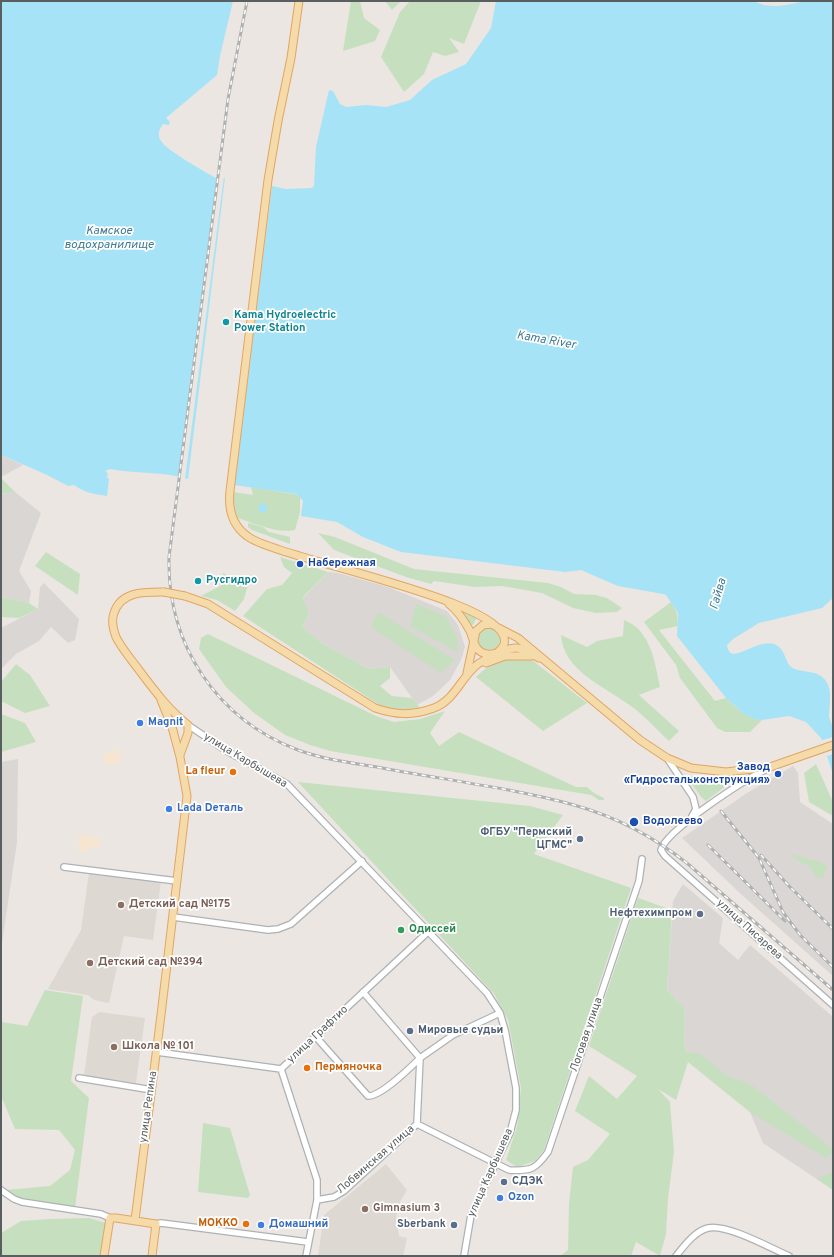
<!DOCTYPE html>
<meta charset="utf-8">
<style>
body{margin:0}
#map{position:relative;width:834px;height:1257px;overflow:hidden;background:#ebe6e1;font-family:Overpass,sans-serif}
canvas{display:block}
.frame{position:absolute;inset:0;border:2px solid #595e60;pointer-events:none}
</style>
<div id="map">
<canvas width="834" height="1257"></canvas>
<div class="frame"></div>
</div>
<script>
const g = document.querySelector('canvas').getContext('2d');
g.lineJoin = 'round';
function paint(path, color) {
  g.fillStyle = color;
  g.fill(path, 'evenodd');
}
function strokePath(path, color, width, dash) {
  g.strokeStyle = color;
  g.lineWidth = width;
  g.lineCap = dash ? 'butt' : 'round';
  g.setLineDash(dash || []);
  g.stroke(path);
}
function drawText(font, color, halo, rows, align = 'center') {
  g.font = font + ' Overpass,sans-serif';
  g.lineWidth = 3.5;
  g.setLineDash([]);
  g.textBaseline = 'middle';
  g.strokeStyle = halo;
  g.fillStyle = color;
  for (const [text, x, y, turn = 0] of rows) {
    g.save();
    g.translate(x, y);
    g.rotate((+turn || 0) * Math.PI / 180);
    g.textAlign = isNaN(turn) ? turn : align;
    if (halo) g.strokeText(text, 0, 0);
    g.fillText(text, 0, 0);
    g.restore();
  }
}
const industrial = new Path2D(`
 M1 455 9 459 23 465 1 477Z
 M15 492 41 513 19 571 31 591 29 603 1 597V494Z
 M328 572 338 573 388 587 447 611 458 625 465 647 461 660 450 680 433 696 417 705 390 667 369 669 323 644 302 627 309 614 303 598Z
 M44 583 79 619 75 640 68 643 51 627 39 641 16 654 1 669V628L38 609 40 587Z
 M18 759 17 842 1 950V762Z
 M793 766 798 773 800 802 833 824V976L742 895 682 838 747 793Z
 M683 884 723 918 719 943 738 960 750 945 833 1017V1190L763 1143 750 1112 688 1062 684 1036 685 1009 667 990 673 901Z`);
const education = new Path2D(`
 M89 873 161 881 153 940 124 936 109 1003 94 1000 88 995 48 989 81 930Z
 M99 1012 145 1018 136 1083 84 1076 92 1017Z
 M386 1164 407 1190 400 1202 396 1217 399 1236 407 1238 403 1256H318L324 1215Z`);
const green = new Path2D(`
 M351 1H360L364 18 380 30 375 41 343 51Z
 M385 1H401L392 10Z
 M410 1H481L464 44 449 38 459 52 445 56 433 52 424 74 404 92 381 57 400 12Z
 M1 478 15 492 1 494Z
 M251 487 300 495V512L295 530C277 534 253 523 235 517L232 507 233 492 253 495Z
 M248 523 263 527 269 532 290 537V544L252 530 248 527Z
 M318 533 335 537 414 569 548 583 561 587 574 594 596 595 607 598 622 608 617 612 596 613 573 608 542 593 502 586 475 587 434 581 431 584 406 577 334 550Z
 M46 552 80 574 78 595 35 566Z
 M280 557 328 572 303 597 309 614 302 627 323 644 369 669 390 667V678L380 686 392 696 412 698 420 708 399 710 381 706 243 616 267 589 282 585 292 573 284 567Z
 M223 573 248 585 244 599 235 611 217 600 201 596 222 585Z
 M1 597 29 603 38 609 19 618 1 617Z
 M671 602 677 613 678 626 659 630 715 701 726 698C737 708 746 718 762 720L750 732H725L717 728 680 678 676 665 644 622Z
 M416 604 446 616 457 638 458 652 410 626Z
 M460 611 477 617 473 625 468 624Z
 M378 612 455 660 441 673 371 627Z
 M624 620C651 630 655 663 660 687L639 695 679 731 669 741C656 729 643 714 628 704 603 686 563 670 561 635L587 647 597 641 623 636Z
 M478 639a11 11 0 1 1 22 0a11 11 0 1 1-22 0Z
 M208 634 376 716 394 722 420 719 445 711 430 733 439 746 459 732 576 787H587L594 793 604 798V800H599L591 795 330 751 310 745 285 735 254 713 226 687 199 649 201 638Z
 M516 657 532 660 587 703 543 731 476 677C490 664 497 660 516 657Z
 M16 664 30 675 50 706 25 713 1 701V682Z
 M1 714 25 723 36 742 1 752Z
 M816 764 833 802V816L809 802 804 773Z
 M692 776 735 779 706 801 701 797 689 780V778Z
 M298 782 530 806 563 815 534 854 631 888 544 1150 535 1161 517 1167 506 1160 517 1127 521 1088 508 1020 494 994Z
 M792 854 825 864 827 869 824 871 823 878C814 879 813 871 810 866L803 864 791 855Z
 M638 898 672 910 667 990 685 1009 684 1036 686 1052 700 1054 727 1076 750 1084 833 1149V1152L826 1158 750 1112 688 1062 676 1100 658 1089 670 1102 674 1152 668 1198 666 1234 660 1256 636 1242 631 1256H560L568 1250 569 1204 573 1167 588 1160 610 1134 575 1111 589 1076 617 1099 637 1076 589 1046Z
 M45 990 83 996 71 1081 89 1098 75 1208 23 1200 6 1190 50 1186 70 1170 75 1150 59 1130 15 1129 1 1096V1022L27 1026Z
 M203 1123 230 1128 250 1195 248 1198 198 1192Z
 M833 1172V1190L817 1179Z
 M89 1218 106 1223 101 1256H1V1233L21 1221 50 1219Z`);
const sand = new Path2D(`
 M120 750 121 763 108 765 104 760 105 752Z
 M80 835 100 838 99 847 88 848 85 853 78 851Z`);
const water = new Path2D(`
 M1 1H233L220 56 217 75 166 118 170 122 169 125 163 124C159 129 157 135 161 141 166 150 205 172 216 178H225L188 479C163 471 135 474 110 469L105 471 107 472 108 476 106 477 109 479 107 496C94 494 85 493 74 485L68 486C47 474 24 465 1 455Z
 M496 1H753C772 10 786 5 805 1 814 0 824 1 833 1V598L822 608 759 623 733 639 727 645C730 670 761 632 779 647 785 652 785 660 790 666 798 674 817 668 826 681 833 691 829 705 829 717 830 721 832 724 833 728 834 743 833 760 833 774L821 738 806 722 789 716 762 720 754 719 744 714 726 698 677 636 678 613 666 595 663 594 618 586 581 570 565 572 401 552 363 537 337 522 301 516 303 501 297 494 234 485 272 186 286 189 312 188 314 186 316 147 329 90 333 91 340 104 346 107 366 105 386 107 410 100 432 80 466 64 491 28Z
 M258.5 508a4.5 4.5 0 1 1 9 0a4.5 4.5 0 1 1-9 0Z`);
const pier = new Path2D(`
 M217 176H224L185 479 178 478Z
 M833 737V754L824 757 819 741Z`);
const minor = new Path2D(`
 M188 725 225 750 287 784 487 993 500 1013 505 1030 516 1088V1110L510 1133 471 1215 464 1256
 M667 758 693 797 696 809 691 818
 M767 769C746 779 666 830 661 850L665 856 833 1005
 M64 867 177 881
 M173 917 268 930 278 929 291 924 362 861
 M316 1037 368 1096C380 1097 411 1067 420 1058L363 992
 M157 1052 281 1069 429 931
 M281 1069 317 1180V1200L306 1256
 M79 1078 152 1090
 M417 1124 509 1170C531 1171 535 1170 548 1152L639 881 642 859
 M1 1190 14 1199 22 1202 101 1214 110 1218
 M317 1200 334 1197 344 1191 417 1124 420 1058 453 1035 500 1013
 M156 1224 161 1223 308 1242
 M676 1256C684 1246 695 1231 708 1228 728 1224 770 1248 789 1256`);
const major = new Path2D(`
 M164 592C144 592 121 591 114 613 111 621 113 629 116 637 122 649 131 659 139 670 154 690 168 709 188 725V733L180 755
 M185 596 208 604 375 708C396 715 412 716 434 708 455 700 461 677 478 664 486 658 501 654 504 644 517 601 276 559 247 536 232 525 228 509 230 491L268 180 278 121 291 58 299 1
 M449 604C458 611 464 620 470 631 473 638 474 648 481 652 493 659 505 647 517 648 525 649 532 654 539 658
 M486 663 505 656H532
 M467 673 476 631 483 625 491 624 518 638 640 740 667 758 691 768 726 772 770 767 833 745
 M135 1220 161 1015 187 796 180 757 172 727 161 700
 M104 1256 110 1218H116L156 1224 152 1256`);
const rail = new Path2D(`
 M247 1 228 99 169 557C167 644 216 719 298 750 325 760 354 763 382 768 446 780 512 788 574 805 617 817 654 837 688 864L833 990
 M721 811 759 858 783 912 791 923 801 936 833 967
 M708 845 785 921
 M761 855 789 886 833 929`);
const majorBridge = new Path2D(`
 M164 592 185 596`);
const markers = [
 [226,322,4,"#0f9aa8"],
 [300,564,4,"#1a4fb4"],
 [198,581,4,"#0f9aa8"],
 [140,723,4,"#3f7fe0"],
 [233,772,4,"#e8710a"],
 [778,774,4,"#1a4fb4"],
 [169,809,4,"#3f7fe0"],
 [634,822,5,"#1a4fb4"],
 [580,839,4,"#5c6f8a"],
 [121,905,4,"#8d6e63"],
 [700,914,4,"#5c6f8a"],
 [401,930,4,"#2e9e5b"],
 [90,963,4,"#8d6e63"],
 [410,1031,4,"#5c6f8a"],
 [114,1047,4,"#8d6e63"],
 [307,1068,4,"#e8710a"],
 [504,1182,4,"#5c6f8a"],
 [500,1198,4,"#3f7fe0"],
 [365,1209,4,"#8d6e63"],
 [246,1224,4,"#e8710a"],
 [261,1225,4,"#3f7fe0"],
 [454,1225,4,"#5c6f8a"]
];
const cultureNames = [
 ["Kama Hydroelectric",234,316],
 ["Power Station",234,329],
 ["Русгидро",206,581]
];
const transitNames = [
 ["Набережная",308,564],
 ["Завод",770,768,"right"],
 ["«Гидростальконструкция»",770,781,"right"],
 ["Водолеево",643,822]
];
const shopNames = [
 ["Magnit",148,723],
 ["Lada Dеталь",177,809],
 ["Ozon",508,1198],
 ["Домашний",269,1225]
];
const streetNames = [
 ["улица Карбышева",245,761,31],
 ["улица Писарева",749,930,42],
 ["улица Графтио",318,1035,-43],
 ["Логовая улица",587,1035,-71],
 ["улица Репина",149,1107,-82],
 ["Лобвинская улица",376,1160,-41],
 ["улица Карбышева",491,1173,-66]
];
const foodNames = [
 ["La fleur",225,772],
 ["Пермяночка",315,1068,"left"],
 ["MOKKO",238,1224]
];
const serviceNames = [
 ["ФГБУ \"Пермский",572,833],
 ["ЦГМС\"",572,846],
 ["Нефтехимпром",692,914],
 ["Мировые судьи",418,1031,"left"],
 ["СДЭК",512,1182,"left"],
 ["Sberbank",446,1225]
];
const educationNames = [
 ["Детский сад №175",129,905],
 ["Детский сад №394",98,963],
 ["Школа № 101",122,1047],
 ["Gimnasium 3",373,1209]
];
const leisureNames = [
 ["Одиссей",409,930]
];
const waterNames = [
 ["Камское",109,232],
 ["водохранилище",109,246],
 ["Kama River",546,341,10],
 ["Гайва",719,594,-74]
];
paint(industrial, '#d9d6d3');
paint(education, '#ddd8d2');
paint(green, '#c6e0bf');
paint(sand, '#f5e5d1');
paint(water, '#a6e3f6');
paint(pier, '#ebe6e1');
strokePath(minor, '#aeb2b5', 8);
strokePath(major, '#e2a562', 9);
strokePath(minor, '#fff', 5.5);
strokePath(major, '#f6dbaa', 7);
strokePath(rail, '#afb0b0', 3);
strokePath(rail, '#fff', 1.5, [4.5]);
strokePath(majorBridge, '#e2a562', 9, []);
strokePath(majorBridge, '#f6dbaa', 7);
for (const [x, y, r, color] of markers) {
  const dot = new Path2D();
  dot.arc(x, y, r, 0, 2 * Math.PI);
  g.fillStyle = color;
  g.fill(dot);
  strokePath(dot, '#fff', 1.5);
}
drawText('bold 11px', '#0d838f', '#fff', cultureNames, 'left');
drawText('bold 11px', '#164399', '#fff', transitNames, 'left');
drawText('bold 11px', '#366cbe', '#fff', shopNames, 'left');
drawText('11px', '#595e60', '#fff', streetNames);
drawText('bold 11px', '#c56008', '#fff', foodNames, 'right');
drawText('bold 11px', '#4e5e75', '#fff', serviceNames, 'right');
drawText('bold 11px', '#785e54', '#fff', educationNames, 'left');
drawText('bold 11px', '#27864d', '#fff', leisureNames, 'left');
drawText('italic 12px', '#407a94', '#fff', waterNames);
</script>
